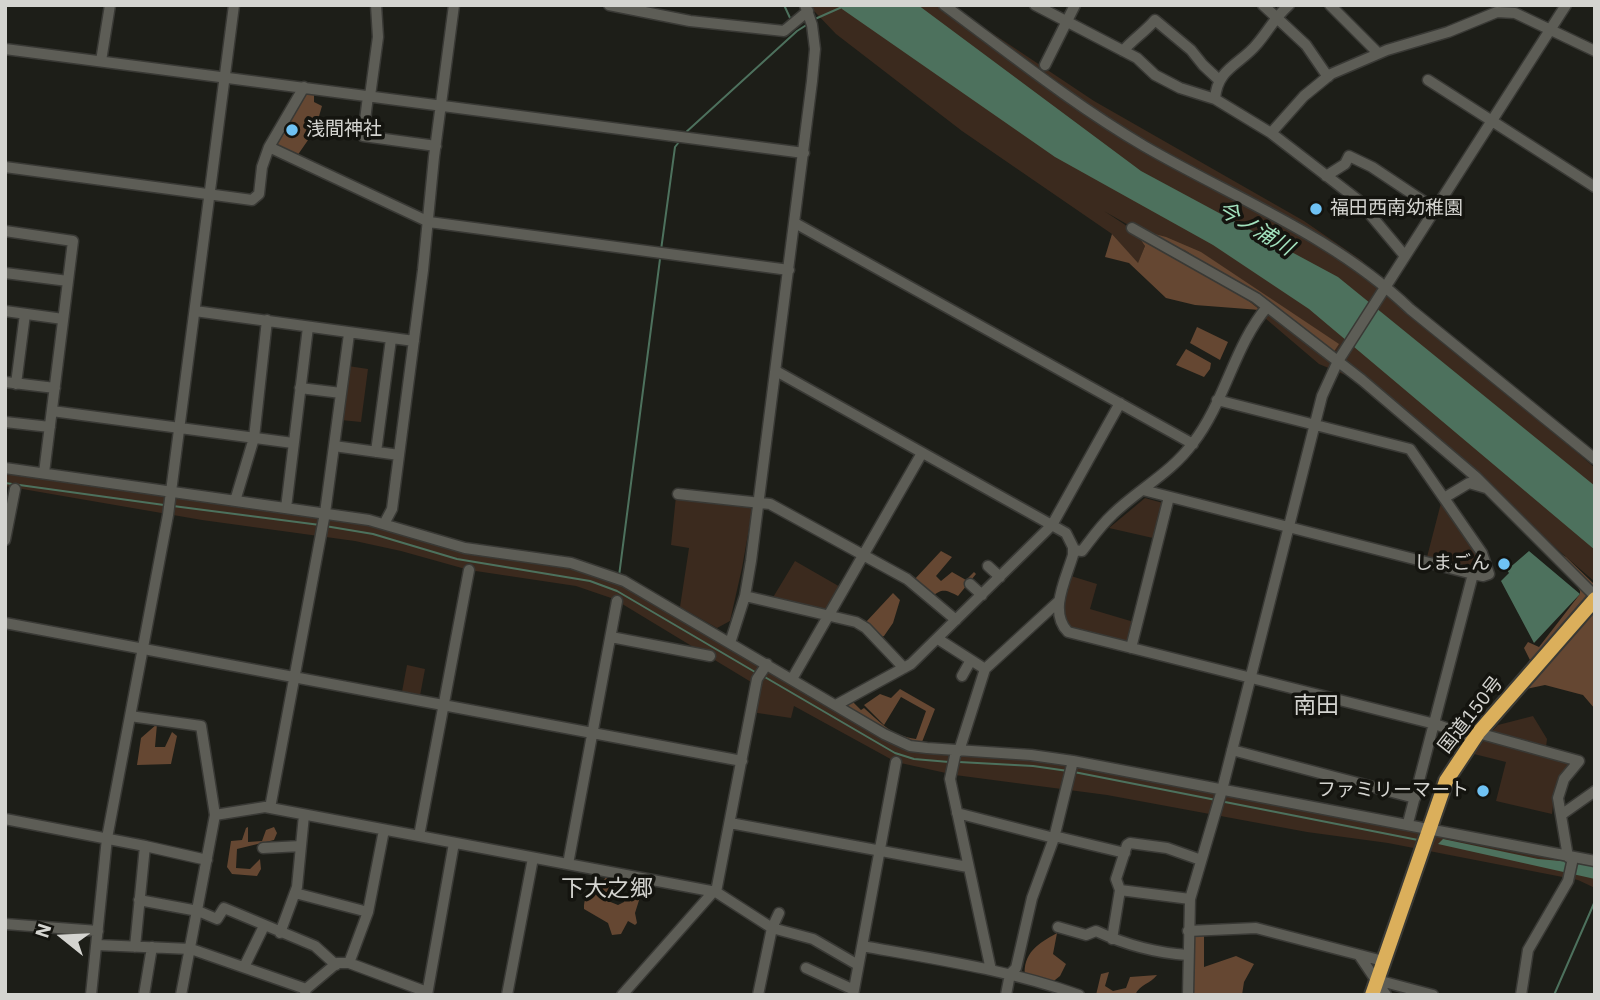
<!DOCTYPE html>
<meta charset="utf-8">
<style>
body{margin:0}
#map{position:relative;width:1600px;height:1000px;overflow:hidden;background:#1d1e18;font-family:"IBM Plex Sans",sans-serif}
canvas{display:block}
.frame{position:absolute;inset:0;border:7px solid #d4d4d0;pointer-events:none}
.north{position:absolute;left:28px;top:902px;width:70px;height:70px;-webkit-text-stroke:5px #14140f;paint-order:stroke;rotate:288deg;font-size:19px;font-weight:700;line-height:28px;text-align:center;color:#d4d4d0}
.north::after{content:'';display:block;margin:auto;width:24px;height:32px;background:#d4d4d0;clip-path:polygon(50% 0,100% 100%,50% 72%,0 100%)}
</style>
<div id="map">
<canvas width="1600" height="1000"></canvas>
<div class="frame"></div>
<div class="north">N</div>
</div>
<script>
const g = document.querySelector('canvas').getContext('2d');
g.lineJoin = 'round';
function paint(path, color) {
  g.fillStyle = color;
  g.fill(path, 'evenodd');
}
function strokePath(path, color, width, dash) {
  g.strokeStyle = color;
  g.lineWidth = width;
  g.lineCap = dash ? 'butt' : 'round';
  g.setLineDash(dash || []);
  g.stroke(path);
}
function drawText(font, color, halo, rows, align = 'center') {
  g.font = font + ' "IBM Plex Sans","Noto Sans JP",sans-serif';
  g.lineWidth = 7;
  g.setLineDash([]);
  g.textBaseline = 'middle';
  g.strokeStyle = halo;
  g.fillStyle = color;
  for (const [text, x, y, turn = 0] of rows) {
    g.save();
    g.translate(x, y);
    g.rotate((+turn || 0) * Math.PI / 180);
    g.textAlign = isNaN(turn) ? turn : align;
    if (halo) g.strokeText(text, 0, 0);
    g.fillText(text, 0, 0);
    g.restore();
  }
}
const green = new Path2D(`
 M806 5H950L1094 101 1304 221 1361 260 1455 347 1595 468V582L1367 384 1319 364 1212 273 1104 211 1133 230 1145 246 1138 264 1112 234 962 131 836 34 815 12Z
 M348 366 368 369 361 422 341 420Z
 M5 468 328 514 464 551 596 569 914 746 1053 760 1595 857V888L1578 880 1388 843 1307 832 1107 795 955 775 896 762 794 706 791 718 751 712 756 685 614 599 576 586 469 570 401 551 355 541 202 520 5 486Z
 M676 496 753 506 742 568 730 621 717 628 680 607 689 548 671 545Z
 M1145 498 1163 503 1153 538 1109 528Z
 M1441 503 1476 544 1487 575 1427 557Z
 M795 561 842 588 828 616 772 599Z
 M1071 576 1097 584 1090 609 1134 622 1128 647 1068 632 1061 602Z
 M407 665 425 669 419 701 401 697Z
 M1533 716 1547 739 1546 747 1491 732 1498 725Z
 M1485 739 1570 762 1568 769 1555 789 1552 814 1496 801 1506 762 1474 754Z`);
const forest = new Path2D(`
 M303 90 314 91V102L322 106 315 130 297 156 269 147Z
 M1132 228 1166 237 1201 252 1339 344 1333 353 1182 248 1260 310 1195 305 1166 298 1129 263 1105 257 1112 234 1138 263 1145 246Z
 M1197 327 1228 342 1220 360 1190 343Z
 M1186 349 1211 363 1210 369 1204 377 1176 365Z
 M1544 544 1566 557 1595 585V591L1492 707 1530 660 1524 648 1528 642 1539 647 1580 594V591L1567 567Z
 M941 551 952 557 936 576 941 581 952 572 966 580 974 572 976 574 958 596C946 590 942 588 932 597L913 581Z
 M893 593 900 600 893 623 884 636 879 638 866 628V622Z
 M1595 608V709L1583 695 1545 685 1526 689 1537 670Z
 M900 689 935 709 922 742 902 739 844 706 852 701 861 710 864 708C882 724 891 735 916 739L926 711 901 697 884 725 864 705 880 694 891 698Z
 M157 724 155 747H165L172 732 177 736 171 764 137 765 141 738Z
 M248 827V842L262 841 266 830 274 827 277 833 274 840 237 849 236 868 250 869 260 859 261 869 257 876 232 874 227 867 231 841 242 840 246 828Z
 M610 872 616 873 620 884 602 895 603 899 618 905 624 902V894H641L635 913 637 923 635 925 628 921 621 934 612 935 608 923 584 909C583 889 602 886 610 872Z
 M1204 930V967L1236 956 1254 964 1244 982 1242 995H1188V931Z
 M1057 933 1053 954 1066 964 1060 976 1050 984 1025 977C1022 953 1039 943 1057 933Z
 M1109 972 1105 986 1113 991 1126 988 1130 977 1157 975C1150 984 1140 984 1135 995H1096L1101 974Z`);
const water = new Path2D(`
 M839 5H918L1141 171 1338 277 1595 486V550L1309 309 1213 245 1055 157 842 9Z
 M1529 551 1580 594 1534 643 1501 581 1509 573 1507 570Z
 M1443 839 1538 859 1595 864V879L1438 844Z`);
const stream = new Path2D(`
 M784 5 791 20
 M815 19 842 7
 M684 134 797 31 808 24
 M661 250 675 147 679 142
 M5 483 164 505
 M173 506 320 525
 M325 526 373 534 457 559 590 581 617 591 755 672
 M619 576 660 259
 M763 676 895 753 914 759 949 762
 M959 762 1033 766 1068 771
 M1074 772 1216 800
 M1225 802 1418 840
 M1554 995 1595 901`);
const minor = new Path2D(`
 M609 5 690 21 784 31 808 11
 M944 5C1009 53 1074 105 1144 146 1234 198 1334 236 1410 309L1595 459
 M1035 5 1137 58 1155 75 1180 88 1215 99
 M1263 5 1306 45 1328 77
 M1289 5C1275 17 1269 30 1257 44 1241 64 1217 68 1215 99L1271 133 1358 200 1405 256
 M1330 5 1378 53
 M5 49 804 153
 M1123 51C1133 39 1145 32 1155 20L1191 50 1203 65 1219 80
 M101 61 110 5
 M1045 65 1075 5
 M1428 80 1595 187
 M368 96 363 136 436 146
 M370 96 378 37 376 5
 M1271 133 1304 96 1331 74 1387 50 1448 32 1497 12 1515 13 1595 51
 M269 147 304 87
 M5 167 252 200 259 194 262 167 269 147 429 222 789 270
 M1326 176 1345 164 1349 156 1372 167 1435 209
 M795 223 1193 444
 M1132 228 1256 298 1362 380 1476 477 1595 596
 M5 231 73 241 44 473
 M5 273 68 281
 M5 311 63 319
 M195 311 414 341
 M776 371 1066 533 1073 547V555C1066 579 1048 612 1068 632L1435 724 1474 738
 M5 382 55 388
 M16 384 25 314
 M300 388 341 393
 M52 411 293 443
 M5 422 50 427
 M334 446 399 455
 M376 452 391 339
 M5 468 369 520 465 548 571 563 624 581 884 734 910 746 927 748 1031 755 1073 761 1595 861
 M1143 490 1473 574 1483 576 1489 574 1482 553 1410 449 1217 400
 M678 494 770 504 907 579 956 620
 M1444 498 1469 483 1486 488
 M235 501 254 438 267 320
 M286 508 308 327
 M384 524 392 509 423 270 434 157 454 5
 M5 540 15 489
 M1073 550 1082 551C1092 538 1101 525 1113 514 1139 489 1171 473 1193 443 1225 402 1234 346 1267 307
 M988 566 1000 577
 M970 584 982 595
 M745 596 856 622 866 628 904 668
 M5 623 742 761
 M611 637 710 656
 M938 639 985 669
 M730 643 745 596 751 561 812 81 815 49 812 25 805 5
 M1131 648 1169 497
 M962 676 971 660
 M792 679 922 453
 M836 705 911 664 1052 525 1120 403
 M130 716 201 726 215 815 181 995
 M1478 733 1579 761 1564 779 1558 798 1568 857
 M1232 750 1415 798
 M956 751 950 779 991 970
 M959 751 985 669 1059 601
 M270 808 325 513 349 334
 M957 813 1054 838
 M215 815 265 807 716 892 772 928 758 995
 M1561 815 1595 791
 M5 819 145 846
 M730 823 968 867
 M1408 823 1473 574
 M419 836 469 570
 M1054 836 1125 853
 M263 848 301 846
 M568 864 617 601
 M1120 890 1116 879 1127 845 1130 843 1167 848 1201 860
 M716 892 757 679 767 664
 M295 893 368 912
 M139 900 198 911 217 919 224 908 315 946 336 965
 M779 913 772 928 813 939 858 965
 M5 924 98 931
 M1058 927 1086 935 1096 931C1126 945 1155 953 1188 955
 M1188 931 1256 928 1383 961
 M280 933 297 887 304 815
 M1112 939 1120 890 1190 899
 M97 945 191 949 306 989
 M862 946C935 959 1009 970 1079 995
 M135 947 145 846 207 860
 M1359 955 1386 995
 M349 963 368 912 384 830
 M244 967 264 926
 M806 968 854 990
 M1377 980 1433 995
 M305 993 306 989 337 963H349L427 992
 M91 995 107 838 168 515 234 5
 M144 995 152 947
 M427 995 454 843
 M507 995 533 858
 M622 995 714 891
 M853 995 896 762
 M1006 995 1010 974 1016 968 1032 898 1054 838 1073 761
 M1188 995 1190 899 1222 790 1322 396 1338 361 1566 5
 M1521 995 1528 950 1568 881 1573 858`);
const highway = new Path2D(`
 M1372 995 1446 781 1478 733 1595 599`);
const markers = [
 [292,130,7,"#6fc2f4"],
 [1316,209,7,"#6fc2f4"],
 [1504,564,7,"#6fc2f4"],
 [1483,791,7,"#6fc2f4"]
];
const poiNames = [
 ["浅間神社",306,130],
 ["福田西南幼稚園",1330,209],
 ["しまごん",1490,564,"right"],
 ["ファミリーマート",1469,791,"right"]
];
const streetNames = [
 ["国道150号",1471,715,-52]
];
const waterNames = [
 ["今ノ浦川",1255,229,31]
];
const quarterNames = [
 ["南田",1316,706],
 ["下大之郷",607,889]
];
paint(green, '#3b2a1e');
paint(forest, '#654732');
paint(water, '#4d715d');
strokePath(stream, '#4d715d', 2);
strokePath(minor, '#393935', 13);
strokePath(highway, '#393935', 18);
strokePath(minor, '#5d5d56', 10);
strokePath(highway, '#dbaf5b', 14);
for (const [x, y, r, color] of markers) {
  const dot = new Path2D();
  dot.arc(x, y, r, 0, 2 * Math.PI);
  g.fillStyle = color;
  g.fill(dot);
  strokePath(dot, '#14140f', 2.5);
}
drawText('19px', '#d4d4d0', '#14140f', poiNames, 'left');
drawText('19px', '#d4d4d0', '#14140f', streetNames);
drawText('italic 21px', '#a3e3bf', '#14140f', waterNames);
drawText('23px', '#d4d4d0', '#14140f', quarterNames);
</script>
